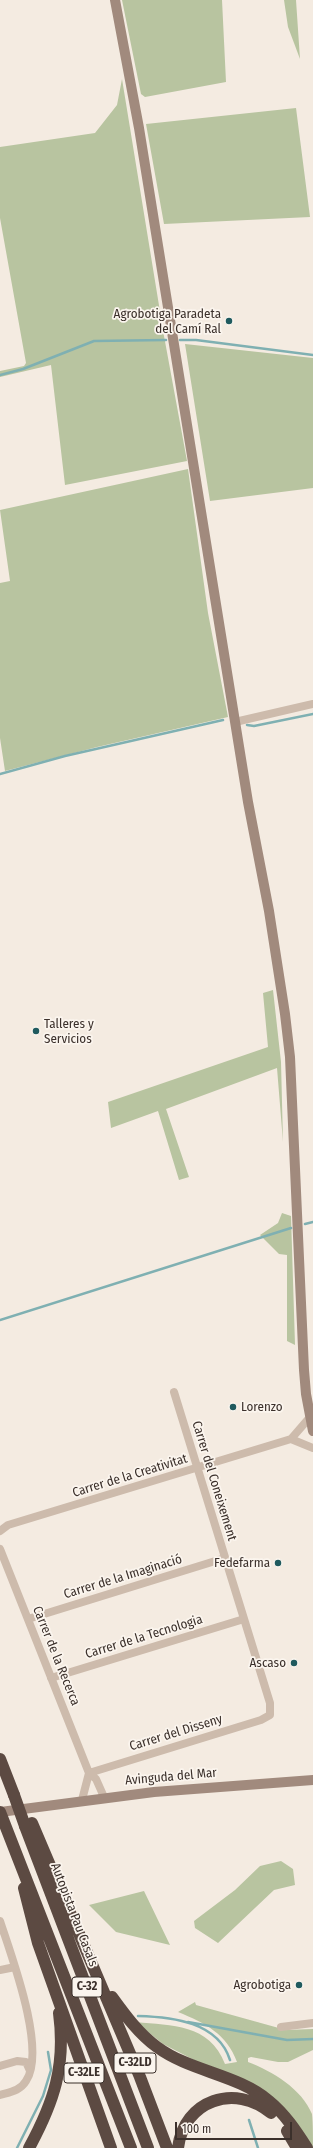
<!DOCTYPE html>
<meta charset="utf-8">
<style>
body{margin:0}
#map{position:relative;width:313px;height:2148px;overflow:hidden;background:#f4ebe1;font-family:"Fira Sans Condensed",sans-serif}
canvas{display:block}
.scale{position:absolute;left:175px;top:2122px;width:117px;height:18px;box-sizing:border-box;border:2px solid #3b302b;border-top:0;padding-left:5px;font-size:12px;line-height:14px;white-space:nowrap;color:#3b302b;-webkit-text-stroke:3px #fbf5ee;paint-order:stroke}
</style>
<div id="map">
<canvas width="313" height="2148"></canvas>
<div class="scale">100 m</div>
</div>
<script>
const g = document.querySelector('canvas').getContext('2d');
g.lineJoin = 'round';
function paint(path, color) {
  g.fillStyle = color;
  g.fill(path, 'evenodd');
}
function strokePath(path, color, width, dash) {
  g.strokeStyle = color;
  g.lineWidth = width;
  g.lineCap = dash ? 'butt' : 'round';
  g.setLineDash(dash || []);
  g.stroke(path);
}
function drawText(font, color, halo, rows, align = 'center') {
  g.font = font + ' "Fira Sans Condensed",sans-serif';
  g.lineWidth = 3.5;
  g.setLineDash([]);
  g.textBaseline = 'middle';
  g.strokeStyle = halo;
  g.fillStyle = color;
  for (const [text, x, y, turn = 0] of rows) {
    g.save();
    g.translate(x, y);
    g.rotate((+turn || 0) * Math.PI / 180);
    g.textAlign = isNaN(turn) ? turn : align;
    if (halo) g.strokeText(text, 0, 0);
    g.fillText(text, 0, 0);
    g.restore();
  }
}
const green = new Path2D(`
 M122 0H222L226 82 145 97 141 94Z
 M284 0H296L300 59 288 27Z
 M122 79 164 336 187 461 65 485 51 365 0 377V371L24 366 26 363 0 218V147L95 133 117 105Z
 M296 108 310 217 164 224 146 124Z
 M185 344 313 358V488L210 501Z
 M188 469 208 613 228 717 97 747 5 771 0 738V583L10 581 0 510Z
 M273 990 281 1062 283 1142 277 1068 166 1109 189 1177 179 1180 158 1111 111 1128 108 1102 268 1047 263 993Z
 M282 1213 291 1216 295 1345 287 1341V1255L279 1254 260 1235 278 1223Z
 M281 1861 293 1869 295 1885 274 1890 218 1943 195 1928 194 1921 235 1890 260 1866Z
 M144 1891 170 1945 116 1932 89 1905Z
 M195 2002 196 2005 286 2030 313 2029V2050L288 2062H278L251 2057 248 2058V2062C272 2071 302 2089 312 2114 313 2122 313 2139 313 2148L280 2104 163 2044 136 2022C172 2026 209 2023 225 2064L237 2062C227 2034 205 2023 178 2012Z`);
const stream = new Path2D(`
 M180 340H196L313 355
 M0 375 23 369 94 341 166 340
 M247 725 254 726 313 714
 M0 774 65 756 223 720
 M305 1224 313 1222
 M0 1320 291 1228
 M138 2016C173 2017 218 2022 230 2060
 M188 2022 287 2040 313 2039
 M249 2120 258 2148
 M17 2148 43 2096 51 2070 48 2052`);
const street = new Path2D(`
 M235 722 313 704
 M291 1439 313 1448
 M0 1531 8 1525 291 1439 310 1417
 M0 1549 89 1773 96 1779 104 1797
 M28 1619 225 1558
 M51 1678 244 1619
 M89 1773 261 1720 270 1715V1703L174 1392
 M82 1800 89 1773
 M0 1921C11 1955 47 2050 26 2081 20 2091 10 2092 0 2095
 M0 1970 15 1967
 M281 2027 313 2023
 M0 2066 17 2061 26 2062 30 2071`);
const secondary = new Path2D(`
 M115 0 139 128 248 802 269 911 285 1014 290 1057 304 1370 306 1394 313 1431
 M0 1812 154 1792 313 1780`);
const highway = new Path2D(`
 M0 1759 14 1795
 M0 1812 131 2148
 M32 1823 140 2077 167 2148
 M25 1826 148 2148
 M24 1888 38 1943 111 2148
 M112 1997C125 2015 139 2034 157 2047 191 2072 237 2074 269 2101 285 2114 296 2131 307 2148
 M287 2131 297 2148
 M29 2148C54 2102 66 2066 59 2013
 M178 2148C184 2100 235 2083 271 2113`);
const highwayBridge = new Path2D(`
 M14 1795 25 1826`);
const markers = [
 [229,321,4,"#1f5a5e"],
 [36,1031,4,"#1f5a5e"],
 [233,1407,4,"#1f5a5e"],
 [278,1563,4,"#1f5a5e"],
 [294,1663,4,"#1f5a5e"],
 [299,1985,4,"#1f5a5e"]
];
const shields = [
 [87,1987,30],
 [135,2063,42],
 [84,2073,40]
];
const shieldNames = [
 ["C-32",87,1987],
 ["C-32LD",135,2063],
 ["C-32LE",84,2073]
];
const poiNames = [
 ["Agrobotiga Paradeta",221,314],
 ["del Camí Ral",221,329],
 ["Talleres y",44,1024,"left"],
 ["Servicios",44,1039,"left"],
 ["Lorenzo",241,1407,"left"],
 ["Fedefarma",270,1563],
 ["Ascaso",286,1663],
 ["Agrobotiga",291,1985]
];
const streetNames = [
 ["Carrer de la Creativitat",130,1476,-17],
 ["Carrer del Coneixement",214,1481,73],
 ["Carrer de la Imaginació",123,1577,-17],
 ["Carrer de la Tecnologia",144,1637,-17],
 ["Carrer de la Recerca",56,1656,68],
 ["Carrer del Disseny",176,1733,-17],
 ["Avinguda del Mar",171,1777,-5],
 ["Autopista Pau Casals",74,1915,69]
];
paint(green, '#b8c4a0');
strokePath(stream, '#7fb0b2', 2.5);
strokePath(street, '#cdbbac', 8);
strokePath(secondary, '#a18a7d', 10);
strokePath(highway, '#5c4a42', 12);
strokePath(highwayBridge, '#5c4a42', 12);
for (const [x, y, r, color] of markers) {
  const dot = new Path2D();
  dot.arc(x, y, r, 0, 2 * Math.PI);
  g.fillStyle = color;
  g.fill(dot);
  strokePath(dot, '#fbf5ee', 1.5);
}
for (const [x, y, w] of shields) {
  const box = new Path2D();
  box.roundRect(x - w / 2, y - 10, w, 20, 3);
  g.fillStyle = '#fbf5ee';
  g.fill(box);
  strokePath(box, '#3b302b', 1);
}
drawText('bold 12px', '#3b302b', null, shieldNames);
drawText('13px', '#3b302b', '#fbf5ee', poiNames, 'right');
drawText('13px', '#3b302b', '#fbf5ee', streetNames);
</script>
